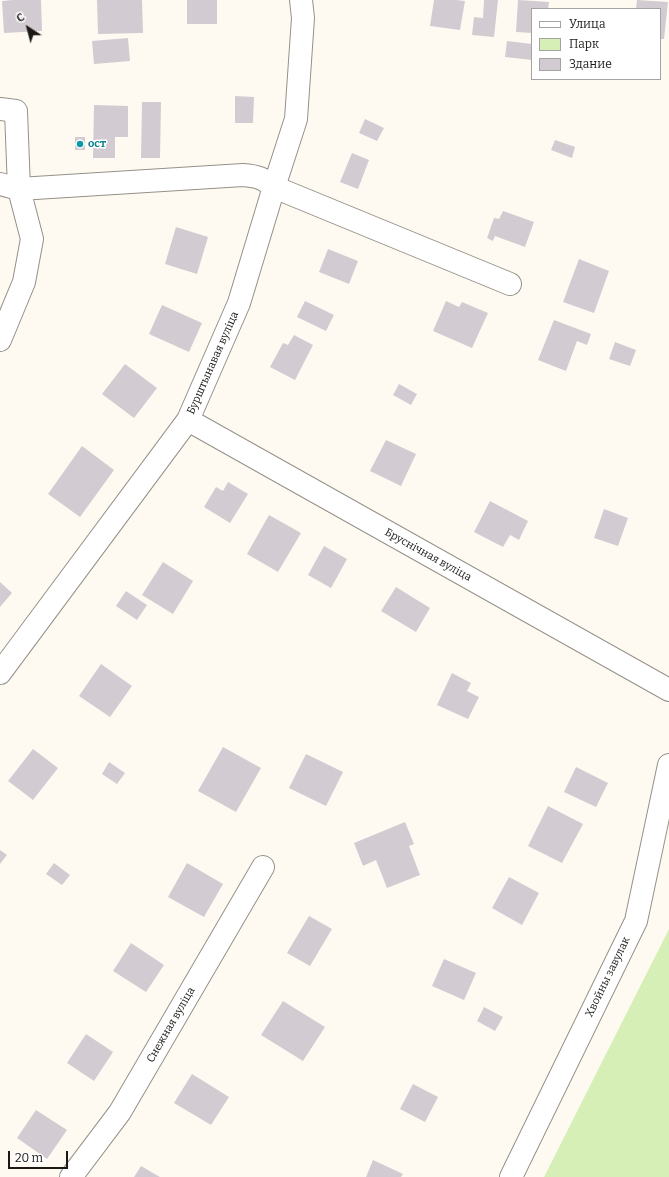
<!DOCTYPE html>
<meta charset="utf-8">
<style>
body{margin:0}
#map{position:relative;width:669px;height:1177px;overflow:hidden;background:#fffaf1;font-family:Bitter,serif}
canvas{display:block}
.legend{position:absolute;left:531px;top:8px;width:130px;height:72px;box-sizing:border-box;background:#fff;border:1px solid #a4a3a2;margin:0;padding:5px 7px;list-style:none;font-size:12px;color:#1b1916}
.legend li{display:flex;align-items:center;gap:8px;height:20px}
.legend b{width:20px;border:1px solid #a4a3a2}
.north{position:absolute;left:8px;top:8px;width:40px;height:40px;-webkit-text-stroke:3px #fff;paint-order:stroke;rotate:324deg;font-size:11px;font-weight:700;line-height:16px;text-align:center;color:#1b1916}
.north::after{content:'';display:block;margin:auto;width:14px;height:18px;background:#1b1916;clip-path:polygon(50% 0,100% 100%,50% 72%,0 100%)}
.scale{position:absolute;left:8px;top:1151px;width:60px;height:18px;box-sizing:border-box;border:2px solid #1b1916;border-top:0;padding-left:5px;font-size:12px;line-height:14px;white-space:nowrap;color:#1b1916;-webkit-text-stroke:3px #fff;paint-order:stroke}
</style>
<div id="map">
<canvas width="669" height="1177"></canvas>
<ul class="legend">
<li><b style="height:5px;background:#fff"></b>Улица</li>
<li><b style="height:11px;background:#d6efb6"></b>Парк</li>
<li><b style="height:11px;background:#d3cbd2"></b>Здание</li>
</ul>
<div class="north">С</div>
<div class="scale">20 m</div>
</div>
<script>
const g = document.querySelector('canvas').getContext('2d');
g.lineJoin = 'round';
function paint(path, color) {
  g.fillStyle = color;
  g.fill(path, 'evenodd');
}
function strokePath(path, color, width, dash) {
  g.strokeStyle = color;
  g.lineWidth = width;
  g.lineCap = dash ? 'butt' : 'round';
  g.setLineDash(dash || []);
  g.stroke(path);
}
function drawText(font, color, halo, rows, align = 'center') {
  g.font = font + ' Bitter,serif';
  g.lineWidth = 3;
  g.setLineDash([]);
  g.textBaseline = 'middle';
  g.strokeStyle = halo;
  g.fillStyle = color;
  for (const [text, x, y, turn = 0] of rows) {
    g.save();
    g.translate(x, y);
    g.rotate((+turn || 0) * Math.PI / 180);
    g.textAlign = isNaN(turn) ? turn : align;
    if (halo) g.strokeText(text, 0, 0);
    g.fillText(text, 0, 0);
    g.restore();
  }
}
const green = new Path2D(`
 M669 929V1177H544Z`);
const building = new Path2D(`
 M13 0H41L42 31 4 33 2 1Z
 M97 0H142L143 33 98 34Z
 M187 0H217V24H187Z
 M434 0H456L465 1 460 30 430 26Z
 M484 0H498L494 37 472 35 474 17 483 18Z
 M518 0 549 2 548 9H532V33L516 32Z
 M637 0 668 2 664 39H660V9H636Z
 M128 38 130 61 94 64 92 41Z
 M507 41 532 44V60L505 57Z
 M235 96 254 97 253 123H235Z
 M142 102H161L160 158H141Z
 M94 105 128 106V137H115V158H93Z
 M365 119 384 128 377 141 359 133Z
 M75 137H85V150H75Z
 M555 140 575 147 572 158 551 150Z
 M352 153 369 160 358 189 340 182Z
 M503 211 534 222 525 247 495 236 493 241 487 238 494 218 499 219Z
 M176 227 208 237 197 274 165 264Z
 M328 249 358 261 349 284 319 272Z
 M579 259 609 271 594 313 563 302Z
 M305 301 334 315 326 331 297 317Z
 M446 301 459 307 462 302 488 313 472 348 433 331Z
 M162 305 202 323 189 352 149 334Z
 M554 320 591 334 587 345 577 341 566 371 538 360Z
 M294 335 313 345 295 380 270 367 283 343 288 345Z
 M615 342 636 350 630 366 609 359Z
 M125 364 157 388 134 418 102 394Z
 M399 384 417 394 411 405 393 395Z
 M386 440 416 454 401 486 370 471Z
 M82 446 114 470 80 517 48 494Z
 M228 482 248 494 230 523 204 507 216 487 223 491Z
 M490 501 528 521 519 540 510 535 503 547 474 532Z
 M604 509 628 518 618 546 594 538Z
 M269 515 301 533 278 572 247 554Z
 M324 546 347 559 331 588 308 575Z
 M163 562 193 581 173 614 142 595Z
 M0 582 12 593 0 607Z
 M396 587 430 608 416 632 381 611Z
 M126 591 147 605 137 620 116 606Z
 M101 664 132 686 110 717 79 696Z
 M452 673 471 683 467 691 479 697 468 719 437 705Z
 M223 747 261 768 236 812 198 791Z
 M33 749 58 768 33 800 8 781Z
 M306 754 343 772 326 806 289 788Z
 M109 762 125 773 117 784 102 774Z
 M576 767 608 783 596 807 564 792Z
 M548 806 583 824 562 863 528 846Z
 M405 822 414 844 409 846 420 875 387 888 376 860 363 866 354 843Z
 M0 850 7 855 0 864Z
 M54 863 70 875 62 885 46 874Z
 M187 863 223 884 204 917 168 897Z
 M509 877 539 893 522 925 492 908Z
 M309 916 332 929 310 966 287 953Z
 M131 943 164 965 146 992 113 971Z
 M444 959 476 973 464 1000 432 986Z
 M283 1001 325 1027 303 1061 261 1035Z
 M484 1007 503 1017 495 1031 477 1021Z
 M86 1034 113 1052 94 1081 67 1063Z
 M192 1074 229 1097 211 1125 174 1103Z
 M413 1084 438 1097 425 1122 400 1109Z
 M36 1110 67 1130 47 1159 17 1138Z
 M373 1160 403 1174 401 1177H366Z
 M141 1166 160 1177H134Z`);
const minor = new Path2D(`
 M0 109 16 111 19 189 32 239 24 282 0 340
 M0 184 19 189 243 175C257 176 263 178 274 187L510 284
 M188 420 669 690
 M0 673 188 420 239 303 274 187 296 119 303 18 301 0
 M71 1177 120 1112 263 867
 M511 1177 636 921 669 765`);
const markers = [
 [80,144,4,"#0f9aa8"]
];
const cultureNames = [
 ["ост",88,144]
];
const streetNames = [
 ["Бурштынавая вуліца",213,363,-66],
 ["Бруснічная вуліца",428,555,29],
 ["Хвойны завулак",608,977,-64],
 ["Снежная вуліца",171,1025,-60]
];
paint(green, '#d6efb6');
paint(building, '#d3cbd2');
strokePath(minor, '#959189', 24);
strokePath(minor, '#fff', 22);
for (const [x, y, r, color] of markers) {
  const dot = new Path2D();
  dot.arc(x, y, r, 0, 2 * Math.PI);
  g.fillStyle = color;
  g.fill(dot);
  strokePath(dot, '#fff', 1.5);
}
drawText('bold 11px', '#0d838f', '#fff', cultureNames, 'left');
drawText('11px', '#1b1916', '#fff', streetNames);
</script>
